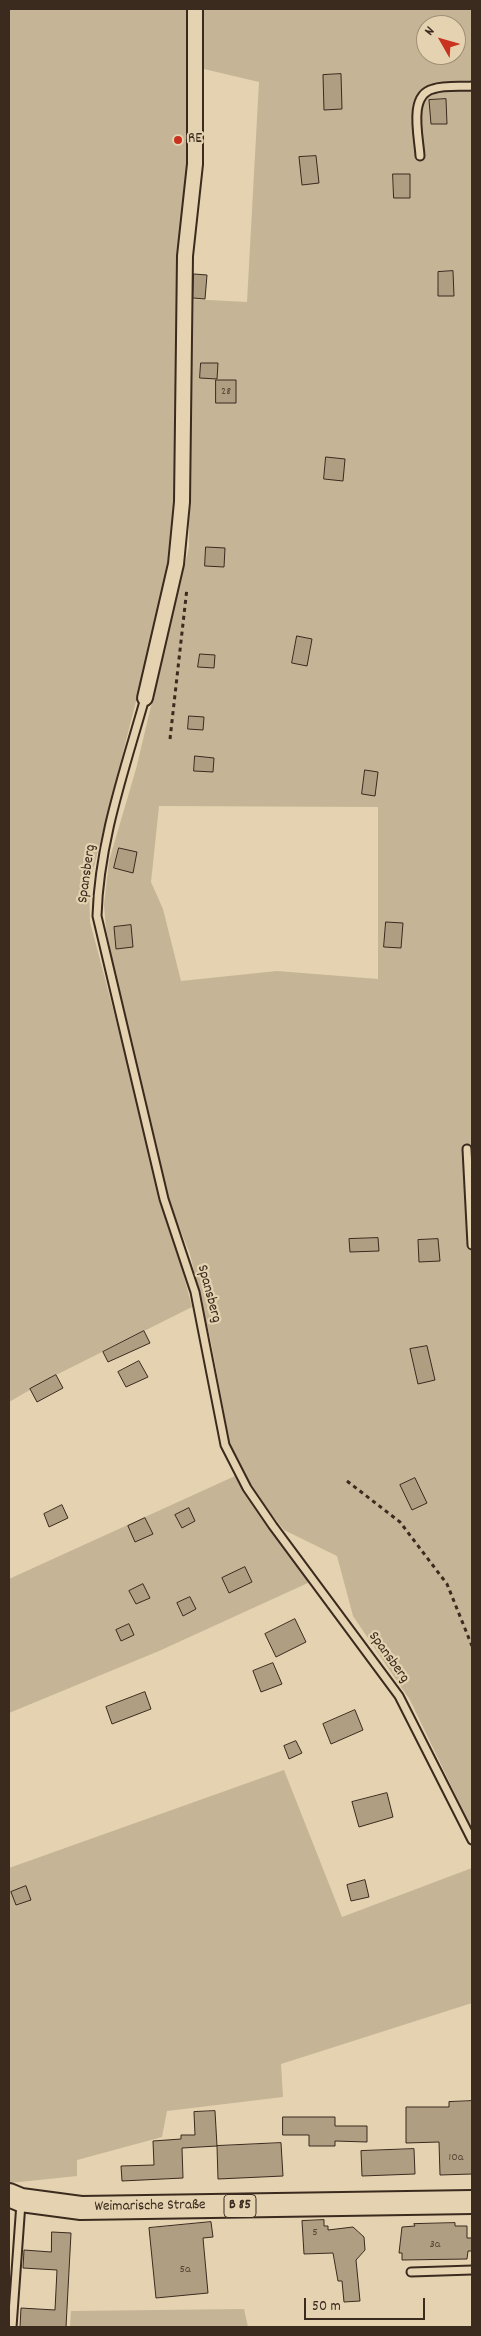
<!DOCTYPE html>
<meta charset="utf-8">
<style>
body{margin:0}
#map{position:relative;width:481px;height:2336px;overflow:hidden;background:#e4d2b0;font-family:Dekko,sans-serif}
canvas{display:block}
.frame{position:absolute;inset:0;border:10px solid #3b2a1e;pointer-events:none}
.north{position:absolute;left:416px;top:15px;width:50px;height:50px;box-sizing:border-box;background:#e4d2b0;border:1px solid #a08f76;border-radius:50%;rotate:308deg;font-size:14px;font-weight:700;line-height:20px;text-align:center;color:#3b2a1e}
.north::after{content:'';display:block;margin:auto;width:18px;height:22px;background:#c8321e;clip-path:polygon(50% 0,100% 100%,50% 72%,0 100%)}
.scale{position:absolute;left:304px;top:2298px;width:121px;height:22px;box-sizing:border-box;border:2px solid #3b2a1e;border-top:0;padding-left:6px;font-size:15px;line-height:18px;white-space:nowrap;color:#3b2a1e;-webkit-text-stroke:4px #e4d2b0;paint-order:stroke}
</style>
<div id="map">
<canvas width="481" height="2336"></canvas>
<div class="frame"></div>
<div class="north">N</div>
<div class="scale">50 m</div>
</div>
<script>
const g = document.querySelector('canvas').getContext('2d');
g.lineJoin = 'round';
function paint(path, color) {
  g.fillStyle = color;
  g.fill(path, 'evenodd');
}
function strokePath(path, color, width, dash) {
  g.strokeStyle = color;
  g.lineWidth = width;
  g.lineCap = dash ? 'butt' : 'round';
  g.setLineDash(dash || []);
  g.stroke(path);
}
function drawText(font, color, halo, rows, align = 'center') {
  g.font = font + ' Dekko,sans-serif';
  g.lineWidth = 4.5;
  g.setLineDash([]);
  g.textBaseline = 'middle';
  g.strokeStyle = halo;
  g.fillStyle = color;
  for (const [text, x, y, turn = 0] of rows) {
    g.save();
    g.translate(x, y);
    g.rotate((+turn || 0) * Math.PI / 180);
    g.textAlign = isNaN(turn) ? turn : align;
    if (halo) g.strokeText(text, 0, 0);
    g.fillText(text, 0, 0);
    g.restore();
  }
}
const green = new Path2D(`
 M9 9H190L188 165 171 564 89 886 90 922 192 1307 56 1375 9 1402Z
 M203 9H472V1829L410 1700 353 1616 337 1556 284 1530 249 1486 230 1445 211 1342 190 1254 170 1204 125 1024 106 928 104 905 109 861 136 769 189 547V299L247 302 259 82 204 69ZM426 25H456V55H426ZM159 806 378 807V979L277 971 181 981 163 909 151 882Z
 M235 1476 310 1582 159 1651 9 1713V1579Z
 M284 1770 342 1917 472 1868V2003L281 2064 283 2097 167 2111 162 2137 77 2160V2176L10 2183 9 1868Z
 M244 2309 248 2327H70L71 2311Z`);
const building = new Path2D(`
 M341 74 342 109 324 110 323 75Z
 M446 99 447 124H431L429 100Z
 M316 156 319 183 302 185 299 157Z
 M393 174H410V198H394Z
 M453 271 454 296H438V272Z
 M194 274 207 275 205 299 193 298Z
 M201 363H218L217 379 200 378Z
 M216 380H236V403H216Z
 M326 457 345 459 343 481 324 479Z
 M206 547 225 548 224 567 205 566Z
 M297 636 312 639 307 666 292 663Z
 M200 654 215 655 214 668 198 667Z
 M189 716 204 717 203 730 188 729Z
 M195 756 214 758 213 772 194 771Z
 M365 770 378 772 375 796 362 794Z
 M119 848 137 852 133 873 114 868Z
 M386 922 403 923 401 948 384 947Z
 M131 925 133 947 116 949 114 927Z
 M378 1238 379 1251 350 1252 349 1239Z
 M438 1239 440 1261 419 1262 418 1240Z
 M144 1331 150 1343 108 1362 103 1352Z
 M427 1346 435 1380 418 1384 410 1349Z
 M139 1361 148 1377 126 1387 118 1372Z
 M56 1375 63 1388 37 1402 30 1389Z
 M415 1478 427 1503 412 1510 400 1485Z
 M62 1505 68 1518 49 1527 44 1514Z
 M189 1508 195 1521 182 1528 175 1515Z
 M145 1518 153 1534 135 1542 128 1526Z
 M245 1567 252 1582 229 1593 222 1578Z
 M143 1584 150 1598 136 1604 129 1591Z
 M190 1597 196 1609 183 1616 177 1603Z
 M295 1619 306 1642 276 1657 265 1634Z
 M129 1624 134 1635 121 1641 116 1630Z
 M273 1663 282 1684 261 1692 253 1671Z
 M145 1692 151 1709 112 1724 106 1707Z
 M355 1710 363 1730 331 1744 323 1724Z
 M296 1741 302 1753 289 1759 284 1746Z
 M387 1793 393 1817 359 1827 352 1802Z
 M365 1880 369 1897 351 1901 347 1885Z
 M26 1886 31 1900 16 1905 11 1892Z
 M472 2101V2174L440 2175 439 2142 406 2143V2107H449V2102Z
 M215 2111 217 2146 182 2148 183 2178 122 2181 121 2166 154 2165 153 2141 181 2139V2135H195L194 2112Z
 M283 2117H335V2126H367V2142L335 2141V2146H309V2135H283Z
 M281 2143 283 2176 218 2179 217 2146Z
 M414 2149 415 2174 362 2176 361 2151Z
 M324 2220V2226H328V2230L353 2227 364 2237 365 2250 356 2260 360 2301 344 2302 342 2281H338L333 2253 304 2254 302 2221Z
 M211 2222 213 2237 203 2238 208 2293 156 2298 149 2228Z
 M455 2223V2226H467V2238H472V2251H468L467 2259 402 2260V2253H399L402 2227 415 2226 414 2224Z
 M52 2232 71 2233 66 2327H20L21 2308 55 2310 57 2270 23 2268 24 2250 51 2252Z`);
const path = new Path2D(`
 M170 739 187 588
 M347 1481 400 1522 447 1584 472 1646`);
const service = new Path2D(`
 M420 156C419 137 408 95 433 89 445 85 460 87 472 86
 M145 698C125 769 99 842 97 916L164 1199 195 1292 225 1445 247 1488 273 1526 399 1696 472 1840
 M467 1149 472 1245
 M411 2272 472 2270
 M12 2327 21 2203`);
const minor = new Path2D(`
 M145 698 176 564 182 502 185 256 195 164V9`);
const primary = new Path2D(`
 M9 2195 21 2200 81 2208 472 2202`);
const markers = [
 [178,140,5,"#c8321e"]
];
const numberNames = [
 ["28",226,392],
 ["10a",456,2158],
 ["5",315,2233],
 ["3a",435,2245],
 ["5a",185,2270]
];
const shields = [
 [240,2206,32]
];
const shieldNames = [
 ["B 85",240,2206]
];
const poiNames = [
 ["RE",188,140]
];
const streetNames = [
 ["Spansberg",88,874,-82],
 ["Spansberg",208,1294,75],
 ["Spansberg",388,1658,54],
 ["Weimarische Straße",150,2207,-1]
];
paint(green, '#c5b496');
paint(building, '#b09e83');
strokePath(building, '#3b2a1e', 1);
strokePath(service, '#3b2a1e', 11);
strokePath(minor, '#3b2a1e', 18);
strokePath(primary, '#3b2a1e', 26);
strokePath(path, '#3b2a1e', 3, [4, 4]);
strokePath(service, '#e4d2b0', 7);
strokePath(minor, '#e4d2b0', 14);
strokePath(primary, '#e4d2b0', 22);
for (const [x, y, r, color] of markers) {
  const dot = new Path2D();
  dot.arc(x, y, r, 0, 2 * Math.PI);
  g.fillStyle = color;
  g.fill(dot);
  strokePath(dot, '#e4d2b0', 2);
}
drawText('12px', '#584737', null, numberNames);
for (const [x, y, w] of shields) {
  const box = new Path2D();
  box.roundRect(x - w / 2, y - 11.5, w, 23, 4);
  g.fillStyle = '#e4d2b0';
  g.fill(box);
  strokePath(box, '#3b2a1e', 1);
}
drawText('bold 14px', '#3b2a1e', null, shieldNames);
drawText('15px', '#3b2a1e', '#e4d2b0', poiNames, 'left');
drawText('15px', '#3b2a1e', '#e4d2b0', streetNames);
</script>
